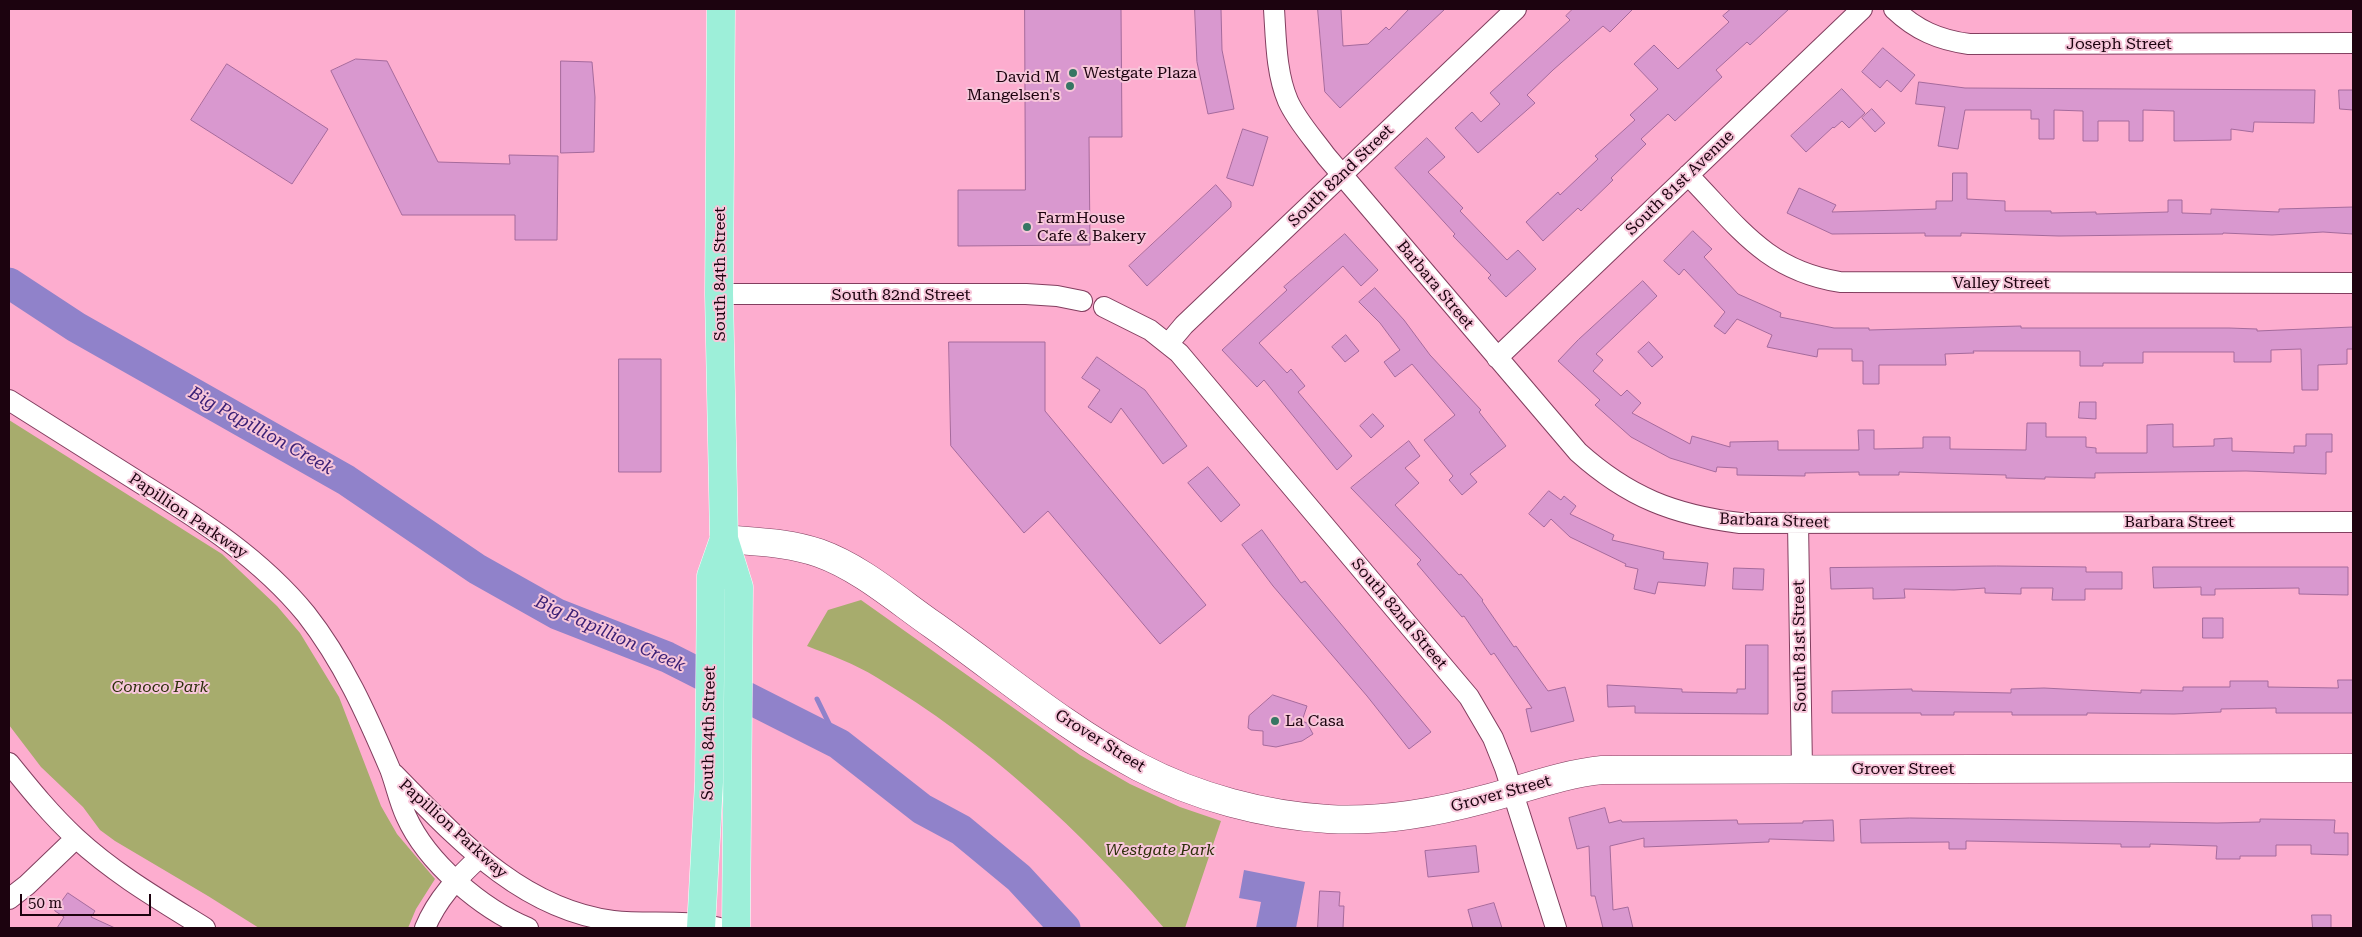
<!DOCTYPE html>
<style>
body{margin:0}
#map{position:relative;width:2362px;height:937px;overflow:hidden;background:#fdadcf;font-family:"Roboto Serif",serif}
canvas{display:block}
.frame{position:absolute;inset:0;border:10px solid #1c030f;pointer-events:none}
.scale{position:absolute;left:20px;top:894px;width:131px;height:22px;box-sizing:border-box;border:2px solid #1c030f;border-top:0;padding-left:6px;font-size:15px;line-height:18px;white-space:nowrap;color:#1c030f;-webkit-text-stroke:4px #f7c6da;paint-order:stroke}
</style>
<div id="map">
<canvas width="2362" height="937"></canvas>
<div class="frame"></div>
<div class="scale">50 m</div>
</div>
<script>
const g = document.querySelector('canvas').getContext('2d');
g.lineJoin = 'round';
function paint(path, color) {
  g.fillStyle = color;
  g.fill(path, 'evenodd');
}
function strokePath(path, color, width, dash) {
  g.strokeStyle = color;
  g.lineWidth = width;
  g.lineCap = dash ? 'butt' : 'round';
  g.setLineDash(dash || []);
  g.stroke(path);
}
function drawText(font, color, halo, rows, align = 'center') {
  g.font = font + ' "Roboto Serif",serif';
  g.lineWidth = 4;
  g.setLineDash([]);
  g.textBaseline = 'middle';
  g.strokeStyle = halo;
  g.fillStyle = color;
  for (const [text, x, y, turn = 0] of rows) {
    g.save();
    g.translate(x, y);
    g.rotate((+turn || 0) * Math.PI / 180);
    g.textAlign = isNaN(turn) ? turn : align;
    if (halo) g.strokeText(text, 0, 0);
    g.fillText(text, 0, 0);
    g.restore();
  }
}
const green = new Path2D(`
 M9 420 222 554 277 606 300 633 339 697 381 806 397 834 435 879 416 909 408 928H259L208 896 115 841 100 830 83 807 41 767 9 725Z
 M861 600 1080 755 1130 784 1180 807 1221 821 1185 928H1164C1082 831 986 743 876 677 855 664 830 655 807 646L828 610Z`);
const water = new Path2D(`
 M1244 870 1305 882 1296 928H1256L1261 902 1239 898Z`);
const stream = new Path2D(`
 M817 699 839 744`);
const river = new Path2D(`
 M9 283 76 327 346 480 477 569 557 614 667 657 839 744 922 809 961 830 1019 878 1065 928`);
const building = new Path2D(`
 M1025 9H1121L1122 137H1089L1090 245 958 246V190H1025Z
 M1195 9H1221L1222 50 1234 109 1208 114 1197 62Z
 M1318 9H1341L1343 46 1368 44 1386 27 1389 30 1409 9H1445L1340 108 1325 92Z
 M1573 9H1633L1610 32 1603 26 1553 70 1527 95 1535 103 1478 153 1455 128 1472 112 1481 122 1500 104 1490 93 1570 20 1566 16Z
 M1731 9H1789L1750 45 1747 42 1716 70 1722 77 1675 121 1668 114 1641 139 1646 144 1611 178 1613 180 1581 211 1578 208 1543 241 1526 222 1558 192 1560 195 1598 159 1595 156 1635 120 1630 115 1658 89 1634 64 1654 45 1678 69 1729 22 1723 16Z
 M1883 48 1915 75 1901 92 1887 80 1880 88 1862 72Z
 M356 59 387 61 438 162 510 164 509 155 558 156 557 240H515V215H402L331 71Z
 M561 61 592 62 595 97 594 152 561 153Z
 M227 64 328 129 292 184 191 120Z
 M1919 82 1965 88 2315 90 2314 123 2254 122 2253 132 2231 129V140L2174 141V111L2143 110V141H2129V121H2098V141H2083V111L2054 110V139H2039V119H2031V110H1965L1958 149 1938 146 1945 107 1916 104Z
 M1842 89 1865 113 1849 128 1842 121 1834 128 1833 127 1806 152 1791 136Z
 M2339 90H2353V110L2340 109Z
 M1872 109 1885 123 1875 132 1862 118Z
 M1243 129 1268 137 1253 186 1227 178Z
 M1427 138 1445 157 1428 172 1463 208 1460 211 1507 260 1518 250 1536 269 1506 297 1488 278 1491 275 1453 236 1455 234 1395 168Z
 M1953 173H1967V199L2005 201V211H2051V213L2096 212V214L2168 212V200H2182V213L2211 214V209L2279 212V209L2353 207V234L2323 232 2272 235 2223 233V234L2059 236 1961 233V236H1925V233L1832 234 1787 213 1799 188 1836 205 1832 212 1936 209V201H1952Z
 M1216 185 1231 202V207L1147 286 1129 266Z
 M1693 231 1712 249 1704 257 1738 294 1781 313 1780 317 1834 328H1869V330L2021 326V328H2229L2257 329V331L2353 327V349H2347V364L2318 365V390H2302L2301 349 2271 350V362H2234V352H2143V363H2103V366H2080V351H1973L1974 353 1945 354 1946 365H1879V384H1863V361H1852V349H1818L1817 357 1767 347 1772 335 1737 319 1725 334 1714 326 1725 312 1684 269 1679 275 1664 261Z
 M1345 234 1378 270 1361 286 1343 266 1259 343 1287 373 1291 369 1305 386 1298 392 1352 456 1337 470 1264 380 1257 387 1222 350 1287 290 1284 287Z
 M1643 281 1657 296 1596 354 1603 360 1593 371 1621 396 1627 390 1641 403 1632 413 1690 444 1692 436 1730 447V442L1778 441V450H1859L1858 430H1874V449L1923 448V437H1950V449L2026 450 2027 423H2046V437H2086V447L2096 448V453H2147V425L2173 424V447L2214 446V439L2232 438V451L2294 453V446H2306V434H2332V452H2326V474L2246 471 2095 473V478L2045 477V479L2006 478V475L1899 472V475H1859V472L1805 473V476L1737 475V468L1717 467 1716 472 1670 458 1631 437 1595 405 1600 400 1558 361 1578 340Z
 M1375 288 1404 320 1430 355 1481 410 1479 412 1506 446 1470 474 1477 482 1462 495 1449 480 1453 476 1424 440 1455 415 1412 364 1395 377 1384 362 1400 350 1380 323 1359 302Z
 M1346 335 1359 351 1345 362 1332 347Z
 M949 342H1045V411L1206 605 1160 644 1048 511 1024 533 951 446Z
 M1649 342 1663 357 1652 367 1638 352Z
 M1097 357 1145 390 1187 446 1163 464 1121 408 1111 423 1088 407 1100 390 1082 378Z
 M619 359H661V472H619Z
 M2080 402H2096V419L2079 418Z
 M1373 414 1384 426 1371 438 1360 426Z
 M1409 441 1420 456 1405 468 1419 483 1395 505 1459 575 1461 574 1483 600 1482 601 1514 647 1516 646 1548 691 1565 687 1574 721 1531 732 1526 709 1532 708 1494 653 1491 655 1464 616 1462 617 1417 564 1421 560 1351 488Z
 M1208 467 1240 505 1221 522 1188 483Z
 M1549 491 1561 500 1564 496 1576 506 1570 514 1614 535 1612 540 1664 552 1663 559 1708 563 1705 586 1658 582 1655 594 1634 589 1638 569 1625 566 1626 564 1570 537 1551 519 1544 527 1529 514Z
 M1262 530 1301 583 1305 581 1431 732 1409 749 1367 696 1273 586 1242 545Z
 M1997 566 2086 567V572H2122V589H2085V600H2052L2053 588H2021V594L1985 593V588L1954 590 1904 589 1905 598 1873 599V588L1831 589 1830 568Z
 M2153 567H2348V595L2299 594V588L2215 589V595H2201V587L2154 588Z
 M1734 568 1764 569 1763 590 1733 589Z
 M2203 618H2223V638H2203Z
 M1746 645H1768V714L1635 713V706L1608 707 1607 685 1682 689V692L1737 693V689H1745Z
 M2338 680H2353V713H2276V708L2221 709V712L2174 714 2087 713V715H2012V712H1954V715H1921V713H1832V691L1912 689V691L2011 693V689L2044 688 2141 693V690L2183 691V687H2230V681H2268V687L2338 688Z
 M1273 695 1307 706 1302 721 1307 723 1313 734 1302 741 1276 747 1263 745V731L1251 730 1248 728 1249 716Z
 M1605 808 1609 823 1621 820 1622 822 1737 820 1738 824 1803 823V821L1833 820 1834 841 1769 839V842L1644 847V838L1610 846 1613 910 1628 907 1633 928H1603L1595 896H1591L1589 846 1577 849 1569 818Z
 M1910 818 2217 823 2260 822V819L2335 820 2334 833H2348V855L2311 854V845H2276V856H2240V859H2216L2217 846 2150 844V847H2121V844L1966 841V849H1949V842L1861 843 1860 820Z
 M1476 846 1479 872 1428 877 1425 851Z
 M1320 891 1340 892 1339 906H1344L1343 928H1318Z
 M68 893 95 911 91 917 115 928H57L64 917 55 911Z
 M1494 903 1502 928H1473L1468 910Z
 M2312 915H2331V928H2313Z`);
const street = new Path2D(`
 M1274 9C1276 39 1276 73 1288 101 1297 121 1313 138 1326 156L1578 452C1628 497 1674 515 1740 523L2353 522
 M1894 9C1916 30 1939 40 1969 44L2353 43
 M1688 175C1738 226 1765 270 1840 282L2353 283
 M719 294H1026L1057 296 1082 301
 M1104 307 1150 330 1179 353 1469 697 1493 738 1505 768 1556 928
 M1168 344 1184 325 1516 9
 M1497 358 1862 9
 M9 400C53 428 97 456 142 484 202 521 261 559 306 614 343 661 367 715 390 769 396 785 399 801 406 816 427 863 482 909 528 928
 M1798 523 1802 769
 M9 763C30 789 51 815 76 838 115 874 160 900 205 928
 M394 774C456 837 520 909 613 921 648 925 685 919 719 928
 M9 899 27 885 76 838
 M425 928C437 899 457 878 480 857`);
const secondary = new Path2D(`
 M724 539C756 542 788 542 819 553 861 568 897 600 933 625 1001 673 1065 728 1139 767 1196 797 1264 815 1328 819 1382 822 1433 813 1485 799 1524 789 1562 774 1602 770L2353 768`);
const primary = new Path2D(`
 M721 9 719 294 724 539 739 587 736 928
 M701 928 709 782 711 576 724 539`);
const markers = [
 [1073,73,5,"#367663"],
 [1070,86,5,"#367663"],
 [1027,227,5,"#367663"],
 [1275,721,5,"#367663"]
];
const streetNames = [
 ["Joseph Street",2119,44],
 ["South 82nd Street",1341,176,-44],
 ["South 81st Avenue",1680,183,-44],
 ["South 84th Street",720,274,-90],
 ["Valley Street",2001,283],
 ["Barbara Street",1435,285,50],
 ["South 82nd Street",901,295],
 ["Papillion Parkway",188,516,34],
 ["Barbara Street",1774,521,2],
 ["Barbara Street",2179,522],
 ["South 82nd Street",1399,614,50],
 ["South 81st Street",1800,646,-91],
 ["South 84th Street",709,733,-89],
 ["Grover Street",1100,741,32],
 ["Grover Street",1903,769],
 ["Grover Street",1501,794,-15],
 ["Papillion Parkway",453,829,42]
];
const poiNames = [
 ["Westgate Plaza",1083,73],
 ["David M",1060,77,"right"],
 ["Mangelsen's",1060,95,"right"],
 ["FarmHouse",1037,218],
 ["Cafe & Bakery",1037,236],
 ["La Casa",1285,721]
];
const parkNames = [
 ["Conoco Park",160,687],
 ["Westgate Park",1160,850]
];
const waterNames = [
 ["Big Papillion Creek",261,431,29],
 ["Big Papillion Creek",610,634,24]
];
paint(green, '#a7ac6d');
paint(water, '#9082ca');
strokePath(stream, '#9082ca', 5);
strokePath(river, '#9082ca', 31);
paint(building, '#d998cf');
strokePath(building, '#a56a9c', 1);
strokePath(street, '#823e5f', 22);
strokePath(secondary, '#823e5f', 29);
strokePath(primary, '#fff', 29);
strokePath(street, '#fff', 20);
strokePath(secondary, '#fff', 28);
strokePath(primary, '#9defd9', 28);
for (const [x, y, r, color] of markers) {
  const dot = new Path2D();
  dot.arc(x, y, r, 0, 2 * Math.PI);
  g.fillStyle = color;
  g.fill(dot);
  strokePath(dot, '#f7c6da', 2);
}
drawText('16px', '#1c030f', '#f7c6da', streetNames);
drawText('16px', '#1c030f', '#f7c6da', poiNames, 'left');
drawText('italic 16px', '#2e300b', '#f7c6da', parkNames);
drawText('italic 18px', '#3c2176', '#f7c6da', waterNames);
</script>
